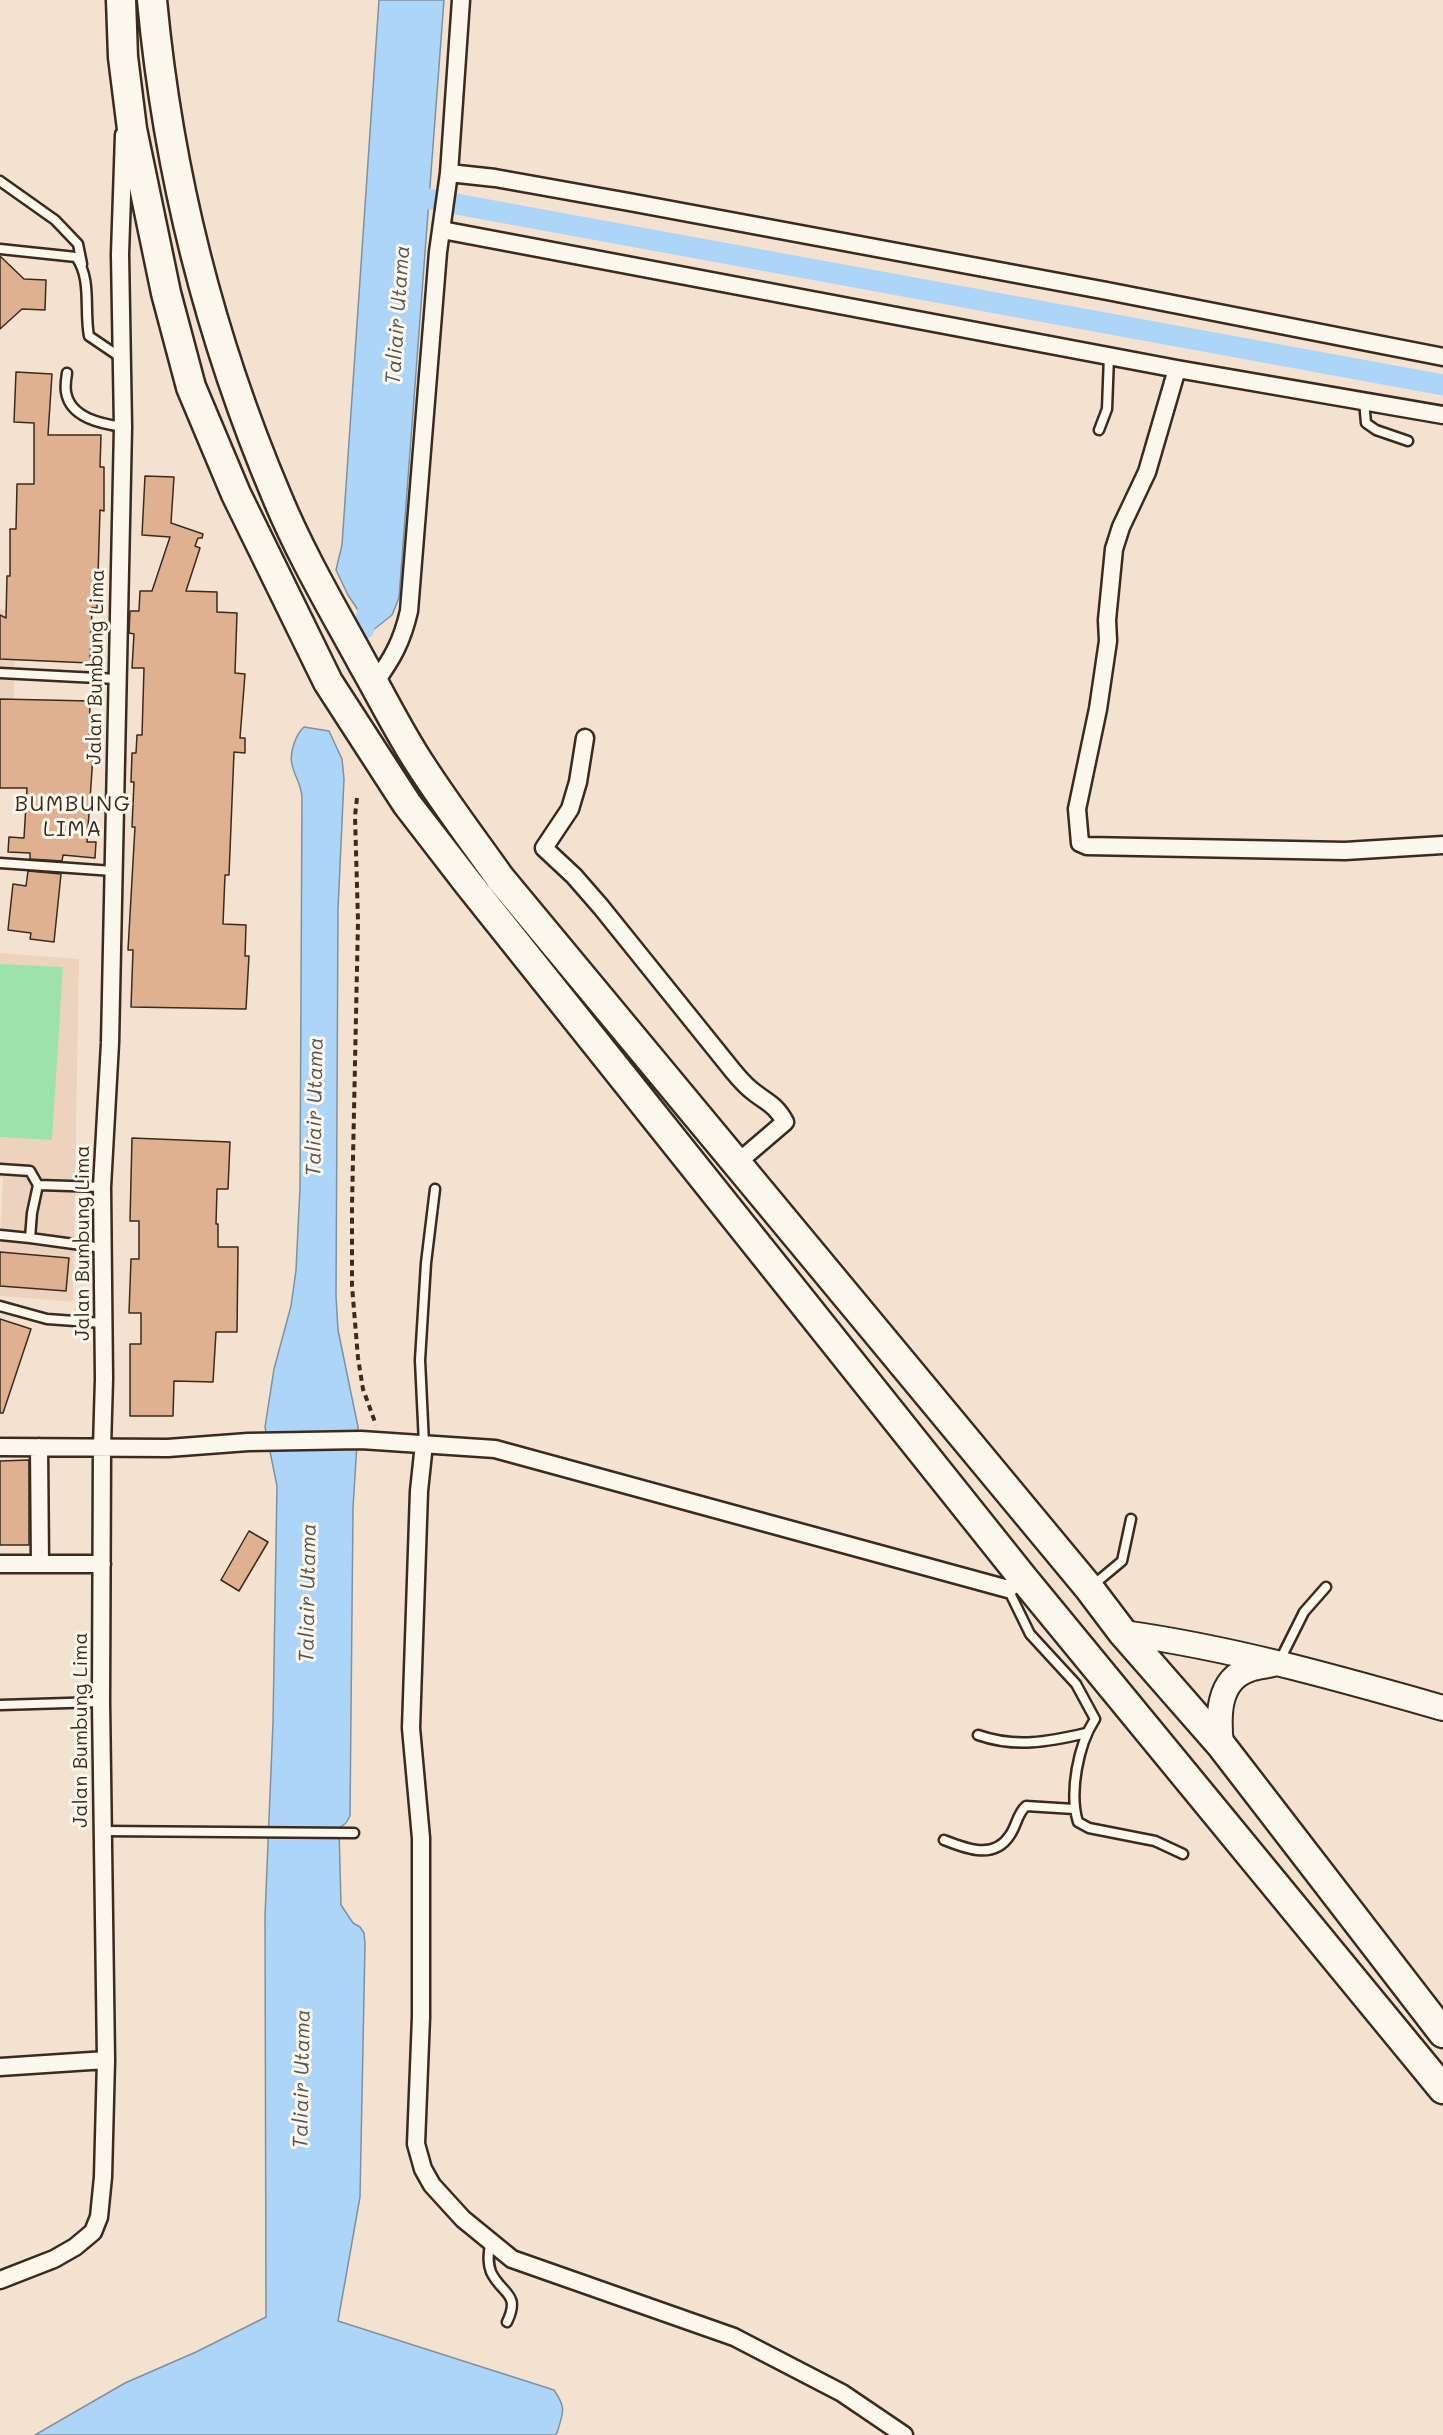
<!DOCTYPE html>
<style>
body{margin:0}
canvas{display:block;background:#f3e2d0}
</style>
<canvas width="1443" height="2435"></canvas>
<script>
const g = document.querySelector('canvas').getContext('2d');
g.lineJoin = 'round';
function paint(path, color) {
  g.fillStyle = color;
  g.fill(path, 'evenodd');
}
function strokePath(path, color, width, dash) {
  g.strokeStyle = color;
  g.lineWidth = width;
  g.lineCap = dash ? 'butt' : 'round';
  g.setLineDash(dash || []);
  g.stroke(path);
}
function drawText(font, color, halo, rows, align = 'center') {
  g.font = font + ' Mali,sans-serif';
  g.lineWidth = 6;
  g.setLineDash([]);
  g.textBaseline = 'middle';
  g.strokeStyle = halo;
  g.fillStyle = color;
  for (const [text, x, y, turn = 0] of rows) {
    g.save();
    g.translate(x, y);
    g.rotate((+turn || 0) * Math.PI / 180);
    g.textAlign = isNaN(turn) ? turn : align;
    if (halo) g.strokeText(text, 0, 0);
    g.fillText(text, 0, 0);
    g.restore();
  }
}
const built = new Path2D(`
 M0 608 16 616 11 786 13 699H0V659L14 621 0 615Z
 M0 953 79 959 73 1302 0 1296V1286L66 1291 69 1258 0 1252 3 1177H0V1137L51 1140 63 968 0 964Z`);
const green = new Path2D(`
 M0 964 63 967 52 1140 0 1137Z`);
const water = new Path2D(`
 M379 0H444L399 598 392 615 372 631 348 595 336 570 342 545Z
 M304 727 329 731 342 759 344 779 338 909 336 1296 338 1330 358 1427 353 1508 350 1816 346 1823 339 1828 341 1905 353 1923 360 1927 364 1933 365 1944 360 2197 338 2321 554 2390C567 2409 563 2412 557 2433L555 2435H35L125 2383 196 2352 266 2317 265 1916 273 1722 277 1486 265 1427 274 1369 291 1306 296 1270 300 1188 302 797C301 783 294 776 292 764 289 753 296 734 304 727Z`);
const canal = new Path2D(`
 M407 195 1443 385
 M364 629 371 595`);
const building = new Path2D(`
 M0 256 24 279 46 280 45 310 22 309 0 329Z
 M16 372 52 374 48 435H101L100 467H104V511L100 510 97 608H92L90 663 0 659V615L6 618 7 576H10V529H16L17 484H34V423L14 422Z
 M145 476 174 477 171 523 203 534 202 538H198L195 546 200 548 186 591 217 592V612L237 613 235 673 245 674 240 738H245V753L234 752 229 875H225L223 924 246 925 245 956H249L246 1009 131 1007 133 950H128L135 827H132L134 782H131L132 753H136L137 735H142L144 668H132L134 634 129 633 130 611H139L140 591H152L170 537 142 535Z
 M0 699 90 701 89 756H93L87 842H96L95 858 63 855 62 861 30 859V853L8 852 9 837 24 838 27 788H0Z
 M28 871 61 874 54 942 30 939 31 933 8 930 13 884 26 886Z
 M132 1138 230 1142 228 1189H217L216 1224H218V1247H238L237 1332H216L213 1382 174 1381 173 1416H130V1344H141V1313H129L131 1259H139V1221H130Z
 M0 1252 69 1258 66 1291 0 1286Z
 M0 1319 31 1329 3 1413H0Z
 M29 1460V1545H0V1461Z
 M249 1531 268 1542 239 1591 221 1580Z`);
const path = new Path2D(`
 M357 798 355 816 358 921 352 1206V1286L358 1358 363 1389 376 1425`);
const service = new Path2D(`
 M0 181 55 220 78 244 82 264
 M0 249 76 257C92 279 84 310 89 336L123 359
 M67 373C66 379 65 386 66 392 70 418 102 424 123 427
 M1364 401 1366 423 1376 430 1408 441
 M1099 430 1107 409 1109 356
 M0 673 117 679
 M0 863 113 871
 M0 1169 30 1171 38 1185
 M102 1187 38 1185 32 1213 30 1238 103 1248
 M0 1235 30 1238
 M0 1306 47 1319 103 1323
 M424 1444 420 1360 426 1263 435 1189
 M1092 1586 1122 1561 1131 1519
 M1008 1589 1030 1634 1076 1684 1095 1719C1078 1745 1069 1793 1078 1822L1089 1828 1155 1841 1183 1854
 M1280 1660 1304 1612 1326 1587
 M0 1705 101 1702
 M978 1735C1015 1748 1048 1742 1086 1733
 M102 1831 354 1833
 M944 1840C967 1849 994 1860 1010 1835 1017 1825 1017 1814 1026 1806L1074 1809
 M490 2243C489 2253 487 2262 491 2272 502 2295 521 2293 507 2322`);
const minor = new Path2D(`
 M449 173 495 178 629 202 1107 291 1443 357
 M442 230 1177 369 1443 415
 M1177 369 1147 472 1121 527 1114 549 1107 620 1108 641 1098 709 1077 809 1080 843 1087 846 1345 851 1443 845
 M374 684C392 659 402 642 409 611L438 252 449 173 461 0
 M585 738 578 782 570 809 544 848 574 876 601 907 733 1071C738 1077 744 1084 750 1089 765 1102 775 1103 785 1122L737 1163
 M424 1444 419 1491 411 1728 421 1838V2017L416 2144 423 2169 432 2185 463 2219 512 2259 734 2337 842 2393 904 2435
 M0 1447 168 1448 248 1442 361 1440 495 1449 1008 1589 1023 1578
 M39 1447 40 1564
 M0 1564H102
 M0 2067 106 2060
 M0 2280 54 2259 75 2247 93 2232 99 2217 103 2177 106 2060 101 1702 102 1447 104 1379 102 1187 110 1043 123 427 120 254 124 135`);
const secondary = new Path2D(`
 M1123 1633C1232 1648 1337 1678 1443 1708
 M1221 1745C1218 1717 1217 1679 1250 1669 1257 1666 1266 1666 1273 1664`);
const trunk = new Path2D(`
 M121 0 123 57 132 129 166 293 191 387 236 494 328 682 407 804 468 883 1023 1578 1443 2089
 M152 0C168 171 210 339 277 497 301 555 333 609 363 664 382 697 399 732 420 764 445 803 473 840 500 878L1089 1588 1123 1633 1221 1745 1443 2033`);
const streetNames = [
 ["Jalan Bumbung Lima",96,667,-89],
 ["Jalan Bumbung Lima",83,1243,-90],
 ["Jalan Bumbung Lima",81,1730,-90]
];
const waterNames = [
 ["Taliair Utama",398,315,-86],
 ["Taliair Utama",315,1107,-89],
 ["Taliair Utama",308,1593,-89],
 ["Taliair Utama",302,2079,-89]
];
const quarterNames = [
 ["BUMBUNG",73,804],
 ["LIMA",73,829]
];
paint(built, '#edd3bd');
paint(green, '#9de1ad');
paint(water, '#add5f7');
strokePath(water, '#7f91a0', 1.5);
strokePath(canal, '#add5f7', 21);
paint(building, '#dfb190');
strokePath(building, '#3b2a1e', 1.5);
strokePath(service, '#3b2a1e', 13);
strokePath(minor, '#3b2a1e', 21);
strokePath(secondary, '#3b2a1e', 28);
strokePath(trunk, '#3b2a1e', 33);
strokePath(path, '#3b2a1e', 4, [6, 4.5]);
strokePath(service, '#fbf7ec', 8);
strokePath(minor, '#fbf7ec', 16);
strokePath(secondary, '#fbf7ec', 24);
strokePath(trunk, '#fbf7ec', 28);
drawText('20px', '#3b2a1e', '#fbf7ec', streetNames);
drawText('italic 21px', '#585554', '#fbf7ec', waterNames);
g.letterSpacing = '1.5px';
drawText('22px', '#3b2a1e', '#fbf7ec', quarterNames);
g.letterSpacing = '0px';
</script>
